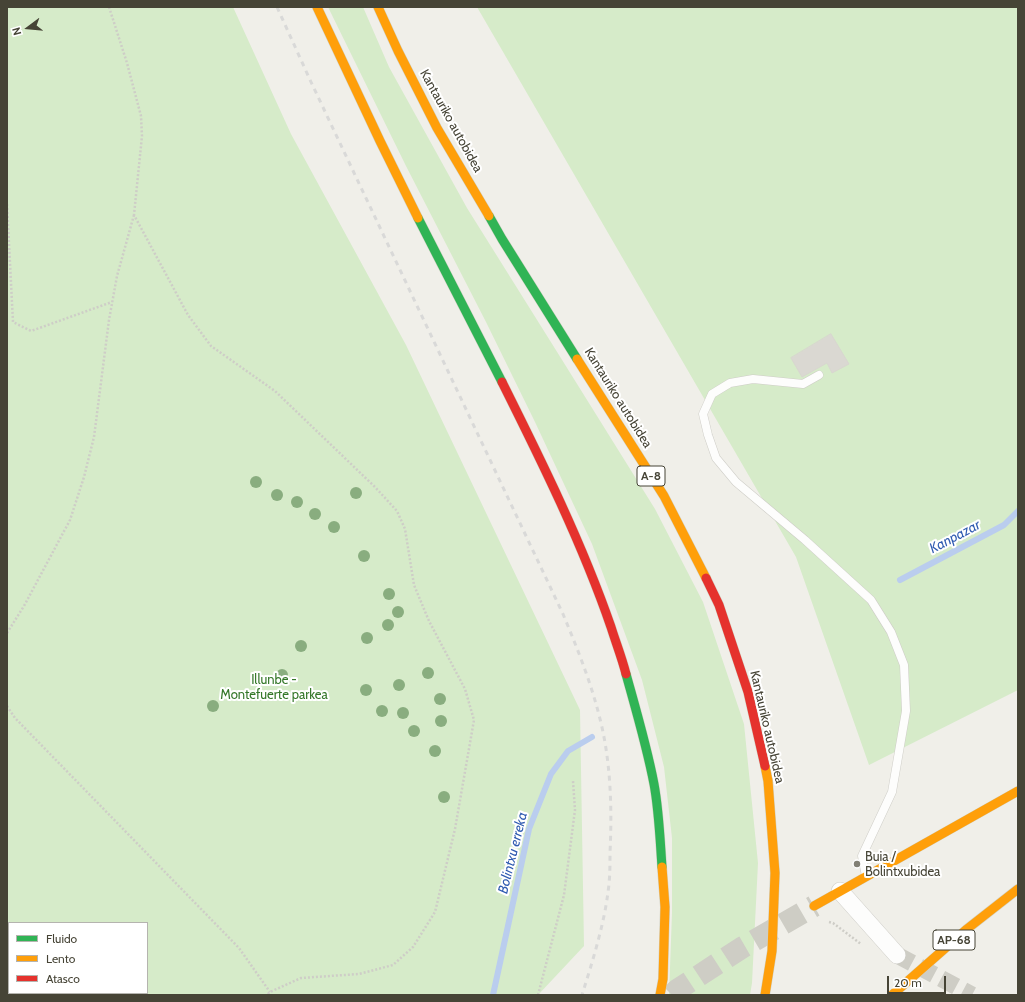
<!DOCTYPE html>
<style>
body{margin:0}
#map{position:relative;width:1025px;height:1002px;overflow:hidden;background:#f0efe9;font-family:Cabin,sans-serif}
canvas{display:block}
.frame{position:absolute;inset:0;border:8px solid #464436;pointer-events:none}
.legend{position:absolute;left:8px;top:922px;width:140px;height:72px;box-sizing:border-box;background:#fff;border:1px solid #b5b4af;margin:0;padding:5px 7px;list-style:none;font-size:12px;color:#464436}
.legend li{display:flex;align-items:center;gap:8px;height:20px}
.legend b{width:20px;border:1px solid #b5b4af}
.north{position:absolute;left:8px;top:8px;width:40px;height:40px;-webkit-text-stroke:3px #fff;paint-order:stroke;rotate:254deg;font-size:11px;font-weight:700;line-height:16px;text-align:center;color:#464436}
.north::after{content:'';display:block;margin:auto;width:14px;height:18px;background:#464436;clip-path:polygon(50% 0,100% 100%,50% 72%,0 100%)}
.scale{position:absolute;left:887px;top:976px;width:59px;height:18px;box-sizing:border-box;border:2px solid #464436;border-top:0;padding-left:5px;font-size:12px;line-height:14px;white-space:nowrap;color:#464436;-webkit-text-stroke:3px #fff;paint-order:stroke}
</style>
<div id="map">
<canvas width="1025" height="1002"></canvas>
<div class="frame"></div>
<ul class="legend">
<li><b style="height:5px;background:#30b455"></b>Fluido</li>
<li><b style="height:5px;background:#ff9f0a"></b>Lento</li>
<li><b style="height:5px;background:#e5322d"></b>Atasco</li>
</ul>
<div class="north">N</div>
<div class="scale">20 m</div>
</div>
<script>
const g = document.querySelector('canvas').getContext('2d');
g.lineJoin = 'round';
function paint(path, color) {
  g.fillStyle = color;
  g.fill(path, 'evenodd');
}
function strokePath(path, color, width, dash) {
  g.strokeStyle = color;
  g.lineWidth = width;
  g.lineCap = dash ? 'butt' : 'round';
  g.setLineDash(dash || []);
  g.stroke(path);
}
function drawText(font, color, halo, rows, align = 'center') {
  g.font = font + ' Cabin,sans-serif';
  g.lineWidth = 4;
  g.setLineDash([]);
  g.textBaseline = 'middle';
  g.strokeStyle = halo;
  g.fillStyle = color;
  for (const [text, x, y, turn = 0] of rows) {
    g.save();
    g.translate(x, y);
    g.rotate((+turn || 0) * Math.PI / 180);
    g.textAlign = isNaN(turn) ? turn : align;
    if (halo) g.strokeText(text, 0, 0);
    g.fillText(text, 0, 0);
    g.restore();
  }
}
const green = new Path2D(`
 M7 7H233L291 134 406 345 580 710 584 946 538 995H7ZM9 923H147V993H9Z
 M328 7H363L389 67 467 208 559 355 655 509 703 602 744 724 758 863 752 983 750 995H669L672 913V838L664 767 642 680 592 544 535 422 486 322 406 166Z
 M477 7H1018V690L869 765 796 557Z`);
const stream = new Path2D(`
 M900 580 1004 525 1018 511
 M493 995 529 829 551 774 568 751 592 737`);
const building = new Path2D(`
 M831 334 849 364 832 373 827 363 802 377 791 358Z`);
const streetTunnel = new Path2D(`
 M897 955 972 995`);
const secondaryTunnel = new Path2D(`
 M672 995 677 990 743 947 814 906`);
const path = new Path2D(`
 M109 7 127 63 141 116 142 136 134 215 188 315 211 346 275 391 375 487 397 511 405 529 414 585 429 621 465 689 474 720 455 829 435 912 413 947 393 965 359 974 301 978 270 992 267 995
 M7 204 13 322 31 331 112 302
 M7 633 24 606 70 520 84 477 94 437 109 320 117 276 134 215
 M7 706 15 718 239 948 270 992
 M829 922 833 923 861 944
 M538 995 564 895 575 810 573 781`);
const lane = new Path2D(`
 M819 375 803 384 753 379 730 383 712 394 703 414 708 435 716 458 736 482 805 540 871 600 891 632 904 665 906 711 892 792 862 856 866 876`);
const street = new Path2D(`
 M840 891 897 955`);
const fast = new Path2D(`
 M489 216 502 239 577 359
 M418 218 502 382
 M626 674C636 710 647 747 654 784 659 811 660 839 662 867`);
const slow = new Path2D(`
 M317 7 380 141 418 218
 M378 7 398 51 437 128 489 216
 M577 359 664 496 706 578
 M765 766 768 781 775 873 772 951 765 995
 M814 906 1018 791
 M660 995 663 979 665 907 662 867
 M892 995 967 929 1018 889`);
const jam = new Path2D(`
 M502 382C542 462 582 543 611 627 616 643 622 658 626 674
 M706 578 719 605 748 692 765 766`);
const rail = new Path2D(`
 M277 7 311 82 563 614C578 650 592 685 601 723 611 765 612 810 610 853 610 866 610 879 608 892 604 925 592 963 582 995`);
const trees = [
 [256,482],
 [356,493],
 [277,495],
 [297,502],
 [315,514],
 [334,527],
 [364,556],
 [389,594],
 [398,612],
 [388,625],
 [367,638],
 [301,646],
 [428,673],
 [282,675],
 [399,685],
 [366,690],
 [440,699],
 [213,706],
 [382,711],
 [403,713],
 [441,721],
 [414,731],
 [435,751],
 [444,797]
];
const markers = [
 [857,864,4,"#828075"]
];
const shields = [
 [651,476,28],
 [954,940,42]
];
const shieldNames = [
 ["A-8",651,476],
 ["AP-68",954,940]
];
const streetNames = [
 ["Kantauriko autobidea",451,121,61],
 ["Kantauriko autobidea",618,398,58],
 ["Kantauriko autobidea",767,727,77]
];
const parkNames = [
 ["Illunbe -",274,680],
 ["Montefuerte parkea",274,695]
];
const poiNames = [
 ["Buia /",865,857],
 ["Bolintxubidea",865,872]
];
const waterNames = [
 ["Kanpazar",955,537,-28],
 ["Bolintxu erreka",513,853,-76]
];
paint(green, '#d6ebc9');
strokePath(stream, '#bacdee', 6);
paint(building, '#dad8d2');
strokePath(building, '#d8d7cf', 1);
strokePath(streetTunnel, '#cecdc5', 17, [17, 8]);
strokePath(secondaryTunnel, '#cecdc5', 22, [22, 11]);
strokePath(lane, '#cecdc7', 9);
strokePath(street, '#cecdc7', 18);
strokePath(fast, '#d0d0c2', 10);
strokePath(slow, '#d0d0c2', 10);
strokePath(jam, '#d0d0c2', 10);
strokePath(path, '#cecdc7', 2.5, [2, 2]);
strokePath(lane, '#fdfdfc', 8);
strokePath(street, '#fdfdfc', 17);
strokePath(fast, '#30b455', 9);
strokePath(slow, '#ff9f0a', 9);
strokePath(jam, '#e5322d', 9);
strokePath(rail, '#d9d9d8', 3, [5, 5]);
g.fillStyle = '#89ad7f';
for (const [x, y] of trees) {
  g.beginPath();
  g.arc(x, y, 6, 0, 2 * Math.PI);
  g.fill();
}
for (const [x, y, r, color] of markers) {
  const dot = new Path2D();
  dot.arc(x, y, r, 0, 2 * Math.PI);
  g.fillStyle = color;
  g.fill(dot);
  strokePath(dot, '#fff', 1.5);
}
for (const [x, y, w] of shields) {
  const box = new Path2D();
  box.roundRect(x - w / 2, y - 10, w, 20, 3);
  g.fillStyle = '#fff';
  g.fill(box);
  strokePath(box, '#464436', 1);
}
drawText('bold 12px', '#464436', null, shieldNames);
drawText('13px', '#464436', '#fff', streetNames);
drawText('13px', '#347729', '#fff', parkNames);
drawText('13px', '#464436', '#fff', poiNames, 'left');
drawText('italic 14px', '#2f5bb1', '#fff', waterNames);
</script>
